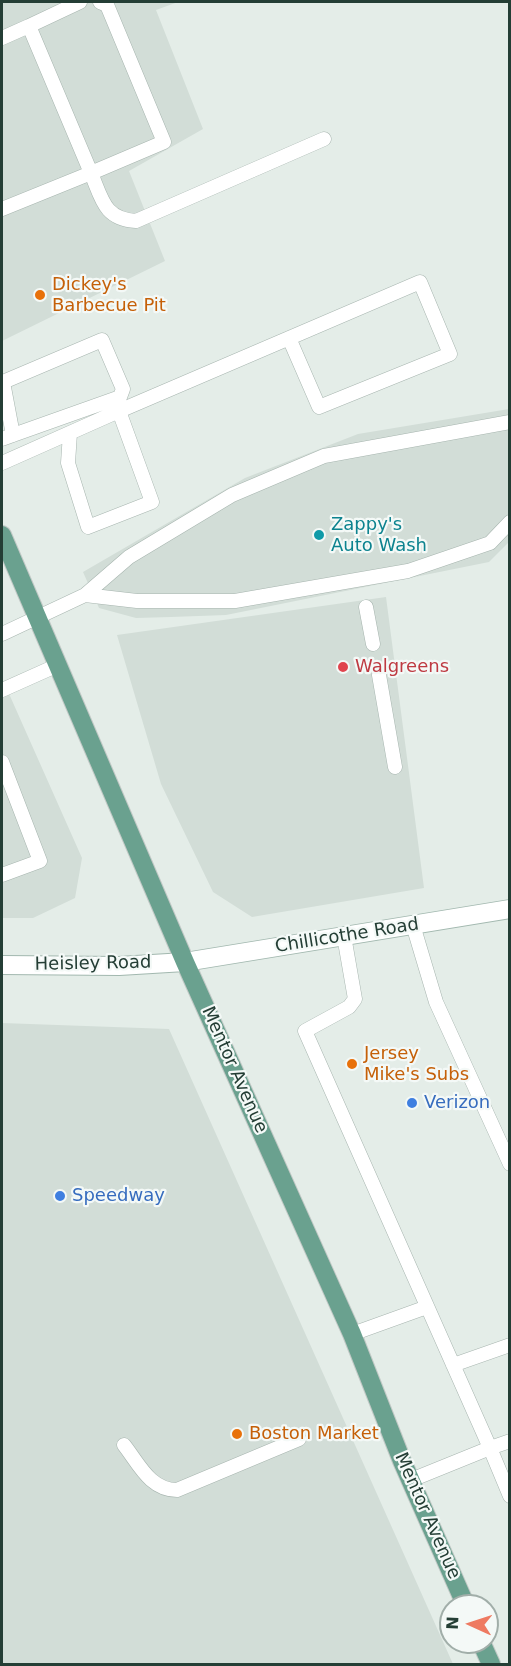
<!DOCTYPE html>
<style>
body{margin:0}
#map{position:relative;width:511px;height:1666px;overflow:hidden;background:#e4ede8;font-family:"DejaVu Sans",sans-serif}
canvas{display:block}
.frame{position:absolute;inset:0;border:3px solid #243e35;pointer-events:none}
.north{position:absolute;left:439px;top:1594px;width:60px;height:60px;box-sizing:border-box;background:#f4f9f7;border:2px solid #a1aea9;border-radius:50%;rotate:273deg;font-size:16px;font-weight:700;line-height:24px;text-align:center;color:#243e35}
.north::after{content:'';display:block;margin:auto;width:21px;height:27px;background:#ee7a61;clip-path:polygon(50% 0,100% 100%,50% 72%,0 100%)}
</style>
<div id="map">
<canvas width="511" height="1666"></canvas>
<div class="frame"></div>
<div class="north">N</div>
</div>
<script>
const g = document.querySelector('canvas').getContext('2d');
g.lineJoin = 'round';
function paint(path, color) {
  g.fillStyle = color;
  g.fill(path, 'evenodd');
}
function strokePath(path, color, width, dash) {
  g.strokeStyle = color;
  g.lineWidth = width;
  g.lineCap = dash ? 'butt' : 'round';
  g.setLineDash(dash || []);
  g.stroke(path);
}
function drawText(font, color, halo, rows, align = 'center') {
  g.font = font + ' "DejaVu Sans",sans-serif';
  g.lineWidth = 4.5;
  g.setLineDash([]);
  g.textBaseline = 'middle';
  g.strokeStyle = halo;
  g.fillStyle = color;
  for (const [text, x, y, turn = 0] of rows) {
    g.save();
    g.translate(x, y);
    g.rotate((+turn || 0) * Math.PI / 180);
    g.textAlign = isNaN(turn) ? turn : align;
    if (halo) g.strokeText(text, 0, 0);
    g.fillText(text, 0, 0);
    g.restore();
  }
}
const built = new Path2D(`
 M2 2H178L156 10 203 129 129 171 165 261 2 341Z
 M509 409V542L489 562 226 615 171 617 136 618 99 608 83 572 245 478 358 434Z
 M386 597 424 888 252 917 213 892 161 784 117 635Z
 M2 678 82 858 75 898 33 918H2Z
 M2 1023 169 1029 453 1664H2Z`);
const lane = new Path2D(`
 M100 2 107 5 164 142 91 173C102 199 104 219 136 221L324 139
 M29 26 80 2
 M2 38 29 26 91 173 2 209
 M119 411 420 282 450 354 319 407 289 338
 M2 439 13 435 120 397 123 389 102 340 3 382 13 435
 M2 463 119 411 152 502 88 527 68 463 70 433
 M85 595 137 601H235L408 571 490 543 510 522
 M366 607 373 644
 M2 634 85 595 129 557 232 495 324 456 510 422
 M379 675 395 767
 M2 690 58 665
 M2 762 40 861 2 875
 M413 925 436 1002 510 1164
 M344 936 355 999 349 1007 305 1031 490 1448 411 1480
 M352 1334 427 1307
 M453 1365 510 1345
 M510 1441 490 1448 510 1496
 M124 1445C139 1464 150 1490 177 1490L299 1439`);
const secondary = new Path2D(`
 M2 965 119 966 185 962 510 909`);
const primary = new Path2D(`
 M2 535 185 962 352 1334 402 1461 466 1606
 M481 1642 491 1664`);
const markers = [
 [40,295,6,"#e8710a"],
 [319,535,6,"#0f9aa8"],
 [343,667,6,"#e0444e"],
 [352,1064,6,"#e8710a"],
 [412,1103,6,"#3f7fe0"],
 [60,1196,6,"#3f7fe0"],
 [237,1434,6,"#e8710a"]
];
const foodNames = [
 ["Dickey's",52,285],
 ["Barbecue Pit",52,306],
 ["Jersey",364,1054],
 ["Mike's Subs",364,1075],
 ["Boston Market",249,1434]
];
const cultureNames = [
 ["Zappy's",331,525],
 ["Auto Wash",331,546]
];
const healthNames = [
 ["Walgreens",355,667]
];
const streetNames = [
 ["Chillicothe Road",347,936,-9],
 ["Heisley Road",93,964,-1],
 ["Mentor Avenue",234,1070,66],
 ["Mentor Avenue",427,1516,66]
];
const shopNames = [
 ["Verizon",424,1103],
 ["Speedway",72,1196]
];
paint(built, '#d2ddd7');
strokePath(lane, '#a7b5af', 15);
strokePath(secondary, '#a2b8af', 20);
strokePath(primary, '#c2c9c6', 20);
strokePath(lane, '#fff', 14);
strokePath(secondary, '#fff', 18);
strokePath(primary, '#6aa18f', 18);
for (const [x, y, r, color] of markers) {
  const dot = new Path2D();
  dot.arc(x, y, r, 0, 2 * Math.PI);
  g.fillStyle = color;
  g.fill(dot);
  strokePath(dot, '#f4f9f7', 2);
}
drawText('18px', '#c56008', '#f4f9f7', foodNames, 'left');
drawText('18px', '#0d838f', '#f4f9f7', cultureNames, 'left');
drawText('18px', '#be3a42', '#f4f9f7', healthNames, 'left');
drawText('18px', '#243e35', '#f4f9f7', streetNames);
drawText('18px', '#366cbe', '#f4f9f7', shopNames, 'left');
</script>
